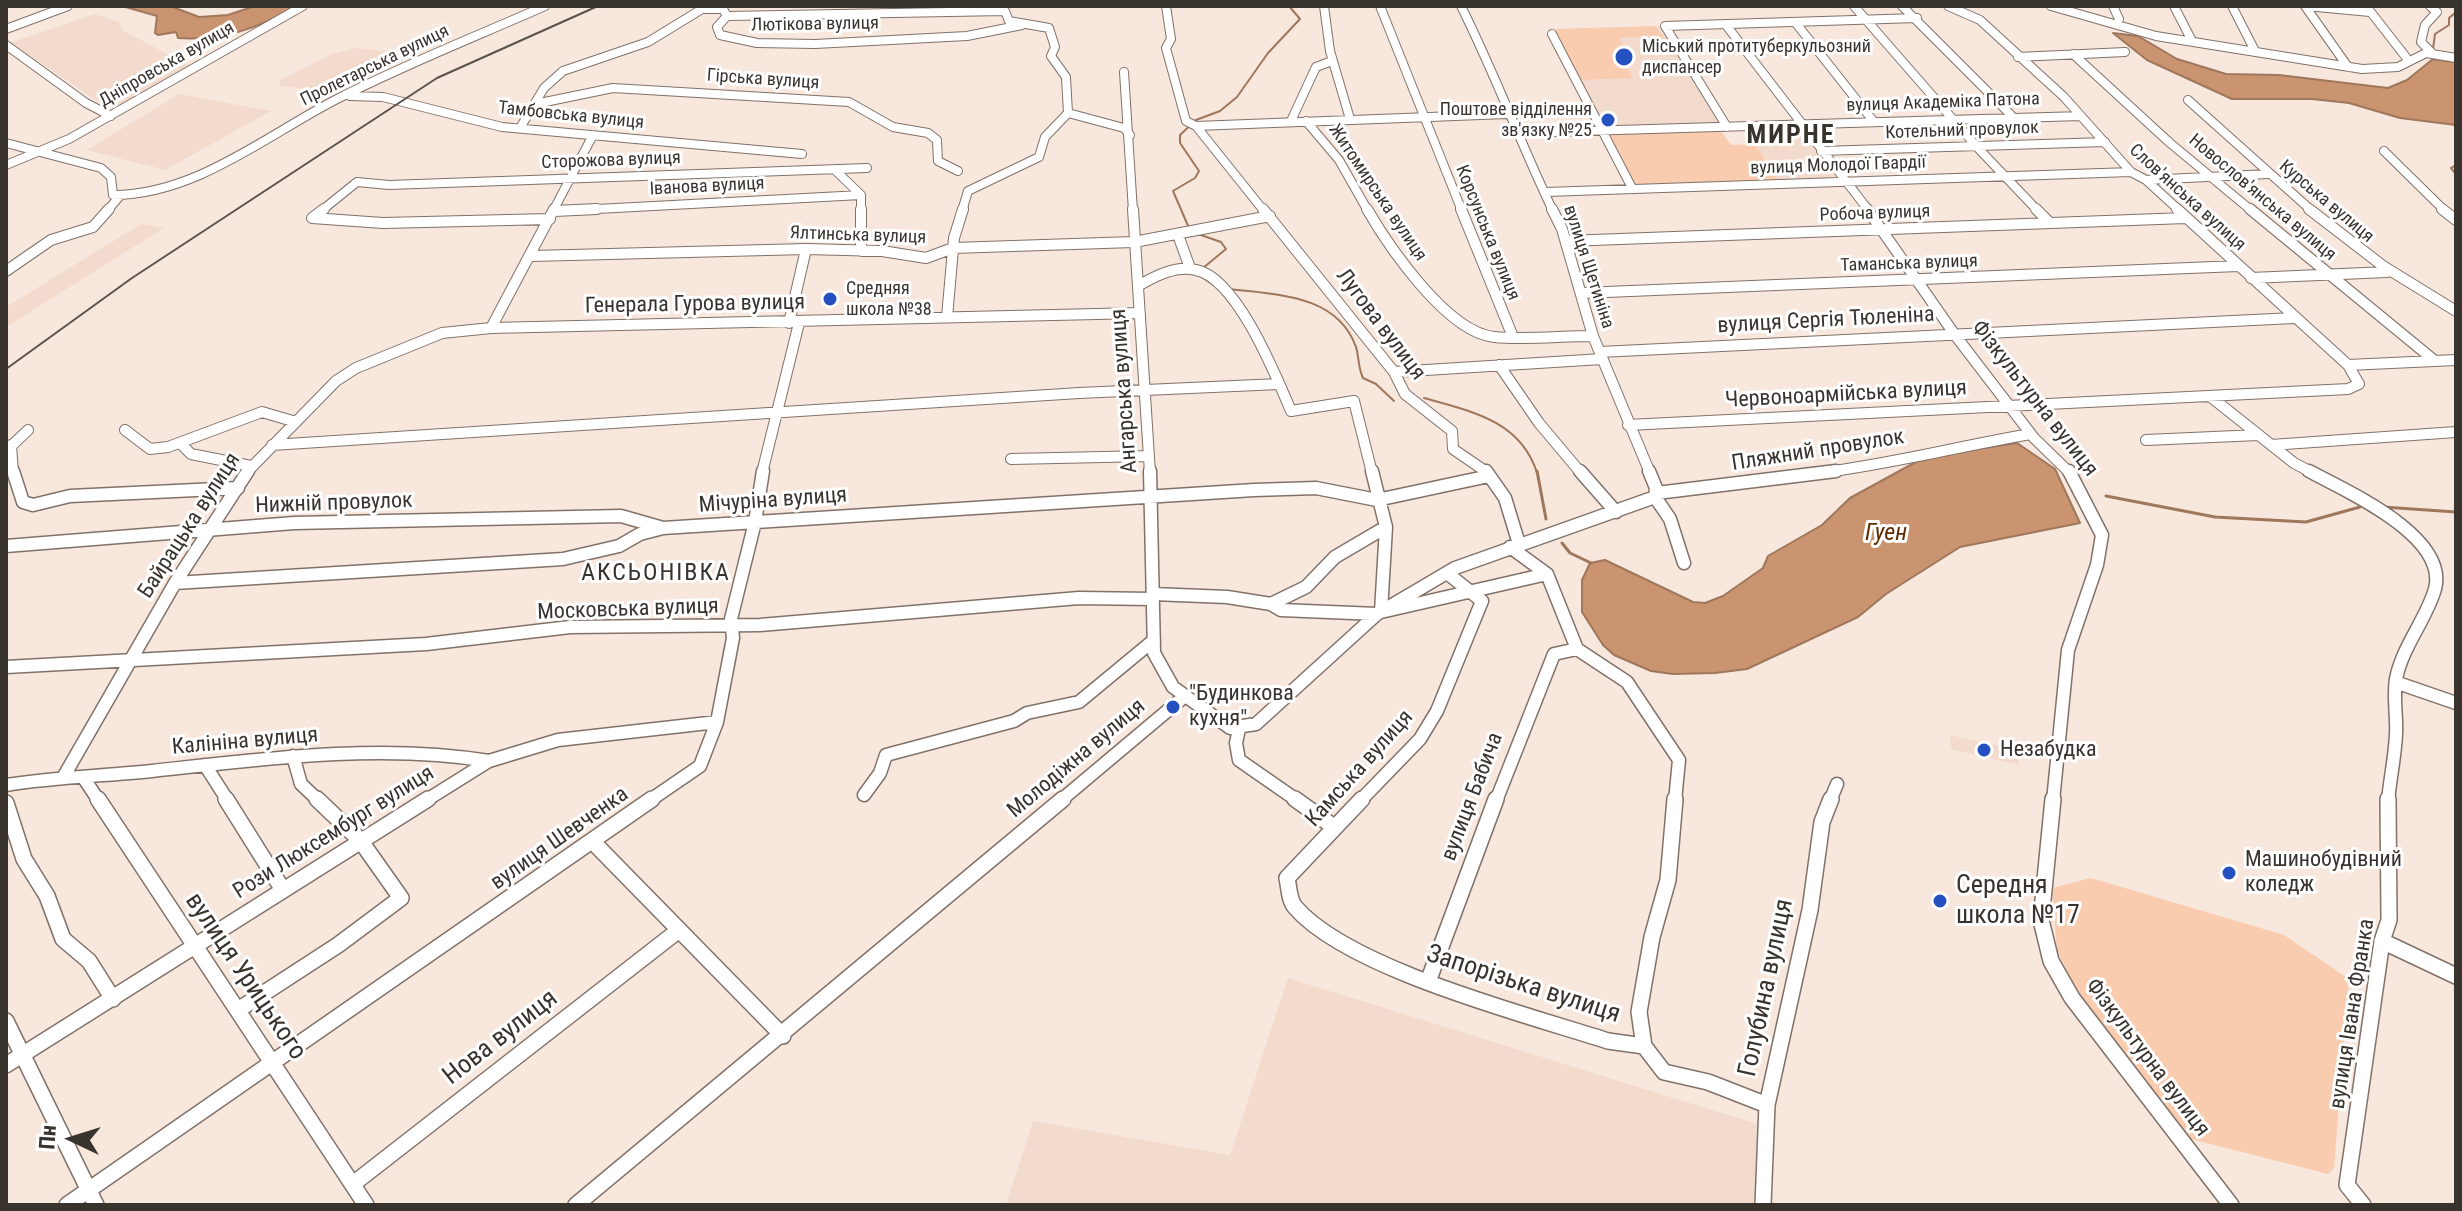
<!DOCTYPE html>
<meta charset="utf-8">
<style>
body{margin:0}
#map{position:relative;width:2462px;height:1211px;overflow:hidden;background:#f8e7dc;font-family:"Roboto Condensed",sans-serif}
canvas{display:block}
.frame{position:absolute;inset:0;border:8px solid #39332e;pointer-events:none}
.north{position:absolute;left:32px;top:1099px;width:80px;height:80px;-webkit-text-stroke:6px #fff;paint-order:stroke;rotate:274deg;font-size:22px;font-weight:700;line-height:32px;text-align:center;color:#39332e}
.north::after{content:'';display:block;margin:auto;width:28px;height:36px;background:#39332e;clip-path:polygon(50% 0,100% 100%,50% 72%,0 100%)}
</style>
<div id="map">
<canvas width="2462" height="1211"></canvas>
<div class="frame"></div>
<div class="north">Пн</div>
</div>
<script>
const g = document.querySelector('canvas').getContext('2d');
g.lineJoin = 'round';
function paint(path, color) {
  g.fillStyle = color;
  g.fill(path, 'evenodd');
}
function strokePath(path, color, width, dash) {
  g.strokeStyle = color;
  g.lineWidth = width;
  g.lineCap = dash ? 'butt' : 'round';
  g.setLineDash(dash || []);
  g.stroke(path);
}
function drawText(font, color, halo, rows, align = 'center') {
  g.font = font + ' "Roboto Condensed",sans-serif';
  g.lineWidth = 6;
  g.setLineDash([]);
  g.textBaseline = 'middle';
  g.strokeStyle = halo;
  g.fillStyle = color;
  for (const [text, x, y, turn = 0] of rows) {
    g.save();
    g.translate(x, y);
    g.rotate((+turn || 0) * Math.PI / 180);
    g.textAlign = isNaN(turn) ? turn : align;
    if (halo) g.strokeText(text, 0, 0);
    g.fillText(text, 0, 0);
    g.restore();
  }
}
const built = new Path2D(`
 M95 14 119 22 122 30 190 66 134 100 108 108 10 43Z
 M1662 26 1722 125 1603 129 1556 29Z
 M356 48 391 52 320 90 280 86 279 81 332 54Z
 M179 94 271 111 165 170 87 150Z
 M1799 127 1836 177 1778 180 1744 129Z
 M141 224 164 228 6 327V307Z
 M1950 735 2017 750 2019 765 1951 749Z
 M1288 978 1757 1124 1754 1205H1006L1033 1121 1230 1155Z`);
const green = new Path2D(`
 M1656 26 1677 58 1666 54 1651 36 1619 38 1631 57 1622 58 1633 78 1579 80 1555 34 1556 29Z
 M1719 128 1731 145 1755 144 1778 180 1635 186 1605 132Z
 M2091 878 2284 935 2349 979 2334 1168 2328 1174 2187 1138 2078 993 2057 950 2052 888Z`);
const water = new Path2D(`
 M122 6H170L199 17 228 15 255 6H297C259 28 223 41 178 38L176 32 158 35 155 33 157 16Z
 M2113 33 2138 36 2177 59 2226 74 2279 75 2388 88 2407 80 2433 59 2456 62V125L2400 118 2349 103 2312 99H2232L2147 60Z
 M2017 443 2055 469 2080 523 1960 547 1886 594 1858 617 1747 669 1715 673 1673 674 1651 671 1614 655 1603 645 1582 612V580L1590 563 1605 560 1693 602 1705 603 1723 596 1763 568 1768 556 1822 525 1850 498 1925 457Z`);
const streamFar1 = new Path2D(`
 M2433 49 2435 34 2449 25V18L2456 12
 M2456 165 2451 168 2456 174
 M1189 228 1173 191 1195 178 1199 171 1180 143V135L1196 120 1220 111 1237 97 1268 53 1300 19 1289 6
 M1198 234 1221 242 1226 249 1203 268
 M1199 275 1215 286
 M1230 289C1276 295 1337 294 1356 347 1359 357 1358 368 1363 378L1376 384 1394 401
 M1424 398C1471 411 1521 421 1537 473`);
const stream = new Path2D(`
 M1537 471 1546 519
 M2106 496 2215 517 2306 522 2360 507
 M2383 507 2456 512
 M1562 543 1570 553 1591 563`);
const minorFar3 = new Path2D(`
 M1166 6 1171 39 1166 48 1186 121 1196 126 1507 114
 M1324 6 1330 51 1350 119
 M1380 6 1462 211
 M1461 6C1495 74 1520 142 1553 211
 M1854 6 1977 147 2038 211
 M1902 6 2012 116
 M1948 6 1980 20 2064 97 2131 172 2146 180 2180 211
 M2051 6 2156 36 2362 69 2398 67 2426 53 2456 58
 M2113 6 2119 19
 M2174 6 2191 39
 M2232 6 2255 51
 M2305 6 2348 67
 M2306 6 2370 12
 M2366 6 2409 61
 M2430 6 2437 12 2425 25 2421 42 2432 53
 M727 16 1005 11 1009 21 1049 28 1055 47 1051 56 1066 77 1068 113 1124 128 1130 135
 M727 16 717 27 720 35 757 43 815 44 967 36 1022 25
 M1795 22 1874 122
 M1726 25 1869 211
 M6 29 68 6
 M1552 34 1632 188
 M6 45 86 103 111 116
 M2073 54 2170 143 2252 211
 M2018 57 2125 52
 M1124 72 1133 211
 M350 96 383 97 502 127 802 154
 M2188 100 2312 211
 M535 104 613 88 849 102 893 127 928 133 937 140 938 161 958 171
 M1291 121 1316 67 1332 61
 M1306 121 1339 160 1368 211
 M1196 126 1264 211
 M1727 127 1665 26 1917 18
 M520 128 544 88 563 71 648 42 702 9H723L727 16
 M1518 133 2081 116
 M6 143 101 168 111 177 113 195C196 195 268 134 339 98 406 64 477 36 545 6
 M1821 151 2105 142
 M2384 151 2445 211
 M6 165 69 139 303 6
 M836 171 861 195V211
 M2146 180 2268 174
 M1546 192 2131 172
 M107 211 119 197
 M321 211 357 182 389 185 867 168
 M553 211 593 135
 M559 211 861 195
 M962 211 968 191 1039 157 1045 137 1068 113`);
const minorFar2 = new Path2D(`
 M324 209 312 218 383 223 550 219
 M861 209V251
 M1133 209 1150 473
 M1263 209 1394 372 1405 394 1452 431 1453 449 1488 473
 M1367 209C1389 247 1447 332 1494 337 1526 340 1561 336 1593 336
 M1461 209 1513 337
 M1552 209 1562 229 1593 336 1650 473
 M1867 209 1955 335 2034 438 2070 473
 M2036 209 2050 223
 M2250 209 2435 361
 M2309 209 2383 266 2456 311
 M2442 209 2456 220
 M554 211 597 209
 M1178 235 1190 268
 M1566 241 2186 218
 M531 256 806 249 882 251 926 258 953 248 1134 242 1270 216
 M6 271 51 240 93 227 109 209
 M2251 278 2387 272
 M1138 286C1155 276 1176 265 1196 270 1237 278 1276 376 1291 411L1354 401 1372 473
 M1582 293 2238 266
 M947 317 954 238 963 209
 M789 323 806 249
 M491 328 554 209
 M1600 352 2294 318
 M1499 365 1539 423 1581 473
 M2348 365 2456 360
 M1394 372 1602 359
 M2211 397 2294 463 2313 473
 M1628 425 2348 389 2359 384 2348 365 2177 209
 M125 430 150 449 168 447 262 412 296 422
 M2146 440 2258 435
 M180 443 191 454 251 466
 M11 445 13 473
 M272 445 1079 393 1279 384
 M2271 445 2456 432
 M8 449 28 430
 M1011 459 1149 456
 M246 473 336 381 356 368 442 333 491 328 1140 313
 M762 473 799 323
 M1819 473C1891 464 1960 446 2031 434`);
const minorFar1 = new Path2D(`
 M13 471 23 502 33 505 70 496 238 488
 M1150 471 1154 653 1173 687 1230 728 1256 724 1377 614 1455 568 1655 497
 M1372 471 1386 527 1381 612 1547 574
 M1486 471 1505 498 1519 544
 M1580 471 1616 512
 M1649 471 1656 488 1655 497
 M2309 471C2346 491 2449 536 2435 589 2426 620 2402 647 2396 679 2393 697 2397 717 2396 734 2395 757 2390 779 2388 801
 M1657 493 1836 471
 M1655 497 1670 519 1684 563
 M6 546 294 523 621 516 663 528
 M1510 547 1547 574 1577 649
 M175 583 563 559 619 546 640 534 663 528 1254 490 1316 488 1377 500 1489 476
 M1153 594 1227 597 1271 604 1306 587 1335 557 1386 527
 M1271 604 1281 610 1377 614
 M1577 649 1627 682 1679 760 1675 801
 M6 667 426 644 570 627 760 625 1079 598 1153 599
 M2398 683 2456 703
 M1239 729 1236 743 1239 760 1298 801
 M293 756 301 784 319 801
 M205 765 228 801
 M64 776 175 583 248 471
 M83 777 99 801
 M6 785C55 777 103 776 152 771 262 759 380 743 489 761
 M864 795 880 773 886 755 1014 721 1027 713 1079 702 1154 640
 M425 801 489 761 558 740 717 722
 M649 801 700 766 717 722 733 638 731 619 755 522 763 471
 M1060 801 1185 696
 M1360 801 1420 739 1437 711 1482 601 1447 573
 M1496 801 1554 654 1577 649
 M1830 801 1837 784
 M2053 801 2068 650 2097 565 2102 535 2069 471`);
const minor = new Path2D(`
 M98 799 366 1205
 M226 799 283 890
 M1295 799 1334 827
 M1362 799 1287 878C1289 887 1289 900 1295 907 1348 969 1528 1015 1608 1041L1644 1046
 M1675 799 1668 880 1652 937 1639 1012 1644 1046 1664 1072 1708 1082 1767 1105
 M2053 799 2041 920 2051 961 2072 998 2231 1205
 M6 803 24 859 47 896 63 939 89 961 113 999
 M593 842 783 1036
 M2382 941 2456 976
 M1429 979 1496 799
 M238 1010 338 945 401 898 360 840 317 799
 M6 1021 96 1205
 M6 1065 428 799
 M353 1184 679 930
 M67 1205 652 799
 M576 1205 1063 799
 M1763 1205 1767 1105 1810 910 1822 822 1831 799
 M2363 1205 2347 1185 2382 941 2389 920 2388 799`);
const rail = new Path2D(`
 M6 369 132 278 437 78 598 6`);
const markers = [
 [1624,57,10,"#2451bf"],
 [1608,120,8,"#2451bf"],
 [830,299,8,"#2451bf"],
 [1173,707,8,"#2451bf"],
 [1984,750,8,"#2451bf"],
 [2229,873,8,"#2451bf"],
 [1940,901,8,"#2451bf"]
];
const farStreetnames = [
 ["Лютікова вулиця",815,25,-1],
 ["Дніпровська вулиця",167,65,-30],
 ["Пролетарська вулиця",375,66,-26],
 ["Гірська вулиця",763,80,4],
 ["вулиця Академіка Патона",1943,103,-2],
 ["Тамбовська вулиця",571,116,6],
 ["Котельний провулок",1962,131,-2],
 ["Сторожова вулиця",611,161,-2],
 ["вулиця Молодої Гвардії",1838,166,-2],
 ["Іванова вулиця",707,187,-3],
 ["Житомирська вулиця",1377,193,56],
 ["Слов'янська вулиця",2187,198,42],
 ["Новослов'янська вулиця",2262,198,40],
 ["Курська вулиця",2326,202,40],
 ["Робоча вулиця",1875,214,-2],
 ["Корсунська вулиця",1487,233,68],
 ["Ялтинська вулиця",858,236,2],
 ["Таманська вулиця",1909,264,-2],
 ["вулиця Щетиніна",1588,267,72]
];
const farPoinames = [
 ["Міський протитуберкульозний",1642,47],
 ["диспансер",1642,68],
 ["Поштове відділення",1592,110,"right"],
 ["зв'язку №25",1592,131,"right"],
 ["Средняя",846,289],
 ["школа №38",846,310]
];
const streetNames = [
 ["Генерала Гурова вулиця",695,305,-1],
 ["вулиця Сергія Тюленіна",1826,321,-3],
 ["Лугова вулиця",1380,325,53],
 ["Ангарська вулиця",1125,391,-94],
 ["Червоноармійська вулиця",1846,395,-3],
 ["Фізкультурна вулиця",2034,399,52],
 ["Пляжний провулок",1818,451,-9],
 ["Мічуріна вулиця",773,501,-4],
 ["Нижній провулок",334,504,-2],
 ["Байрацька вулиця",190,526,-57],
 ["Московська вулиця",628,610,-2],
 ["Калініна вулиця",245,742,-5],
 ["Молодіжна вулиця",1077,759,-40],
 ["Камська вулиця",1360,769,-48],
 ["вулиця Бабича",1473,797,-69],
 ["Рози Люксембург вулиця",334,833,-32],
 ["вулиця Шевченка",560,839,-35],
 ["вулиця Івана Франка",2353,1014,-81],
 ["Фізкультурна вулиця",2147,1058,53]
];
const poiNames = [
 ["\"Будинкова",1189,694],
 ["кухня\"",1189,719],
 ["Незабудка",2000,750],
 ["Машинобудівний",2245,860],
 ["коледж",2245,885]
];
const waterNames = [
 ["Гуен",1886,534]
];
const neighbourhoodNames = [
 ["АКСЬОНІВКА",656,574]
];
const farDistrictnames = [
 ["МИРНЕ",1791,136]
];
const nearPoinames = [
 ["Середня",1956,886],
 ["школа №17",1956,916]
];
const nearStreetnames = [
 ["вулиця Урицького",245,977,56],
 ["Запорізька вулиця",1523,985,18],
 ["Голубина вулиця",1767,988,-78],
 ["Нова вулиця",501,1038,-38]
];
paint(built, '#f2dbcc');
paint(green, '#f9ccaf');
paint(water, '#ca9470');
strokePath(water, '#9e775c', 2);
strokePath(streamFar1, '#9e775c', 2);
strokePath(stream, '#9e775c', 3);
strokePath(minorFar3, '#817269', 10);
strokePath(minorFar2, '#817269', 12);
strokePath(minorFar1, '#817269', 15);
strokePath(minor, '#817269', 18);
strokePath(minorFar3, '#fff', 8);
strokePath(minorFar2, '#fff', 10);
strokePath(minorFar1, '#fff', 12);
strokePath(minor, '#fff', 15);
strokePath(rail, '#5a524c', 2);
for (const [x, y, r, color] of markers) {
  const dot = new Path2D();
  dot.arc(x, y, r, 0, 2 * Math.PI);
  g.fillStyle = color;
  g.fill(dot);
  strokePath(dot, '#fff', 3);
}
drawText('18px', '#39332e', '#fff', farStreetnames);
drawText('18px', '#39332e', '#fff', farPoinames, 'left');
drawText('22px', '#39332e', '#fff', streetNames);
drawText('22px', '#39332e', '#fff', poiNames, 'left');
drawText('italic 24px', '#5f2c00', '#fff', waterNames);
g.letterSpacing = '2px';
drawText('24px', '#39332e', '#fff', neighbourhoodNames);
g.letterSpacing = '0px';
g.letterSpacing = '2px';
drawText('bold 26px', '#39332e', '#fff', farDistrictnames);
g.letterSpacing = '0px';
drawText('26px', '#39332e', '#fff', nearPoinames, 'left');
drawText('26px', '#39332e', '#fff', nearStreetnames);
</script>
